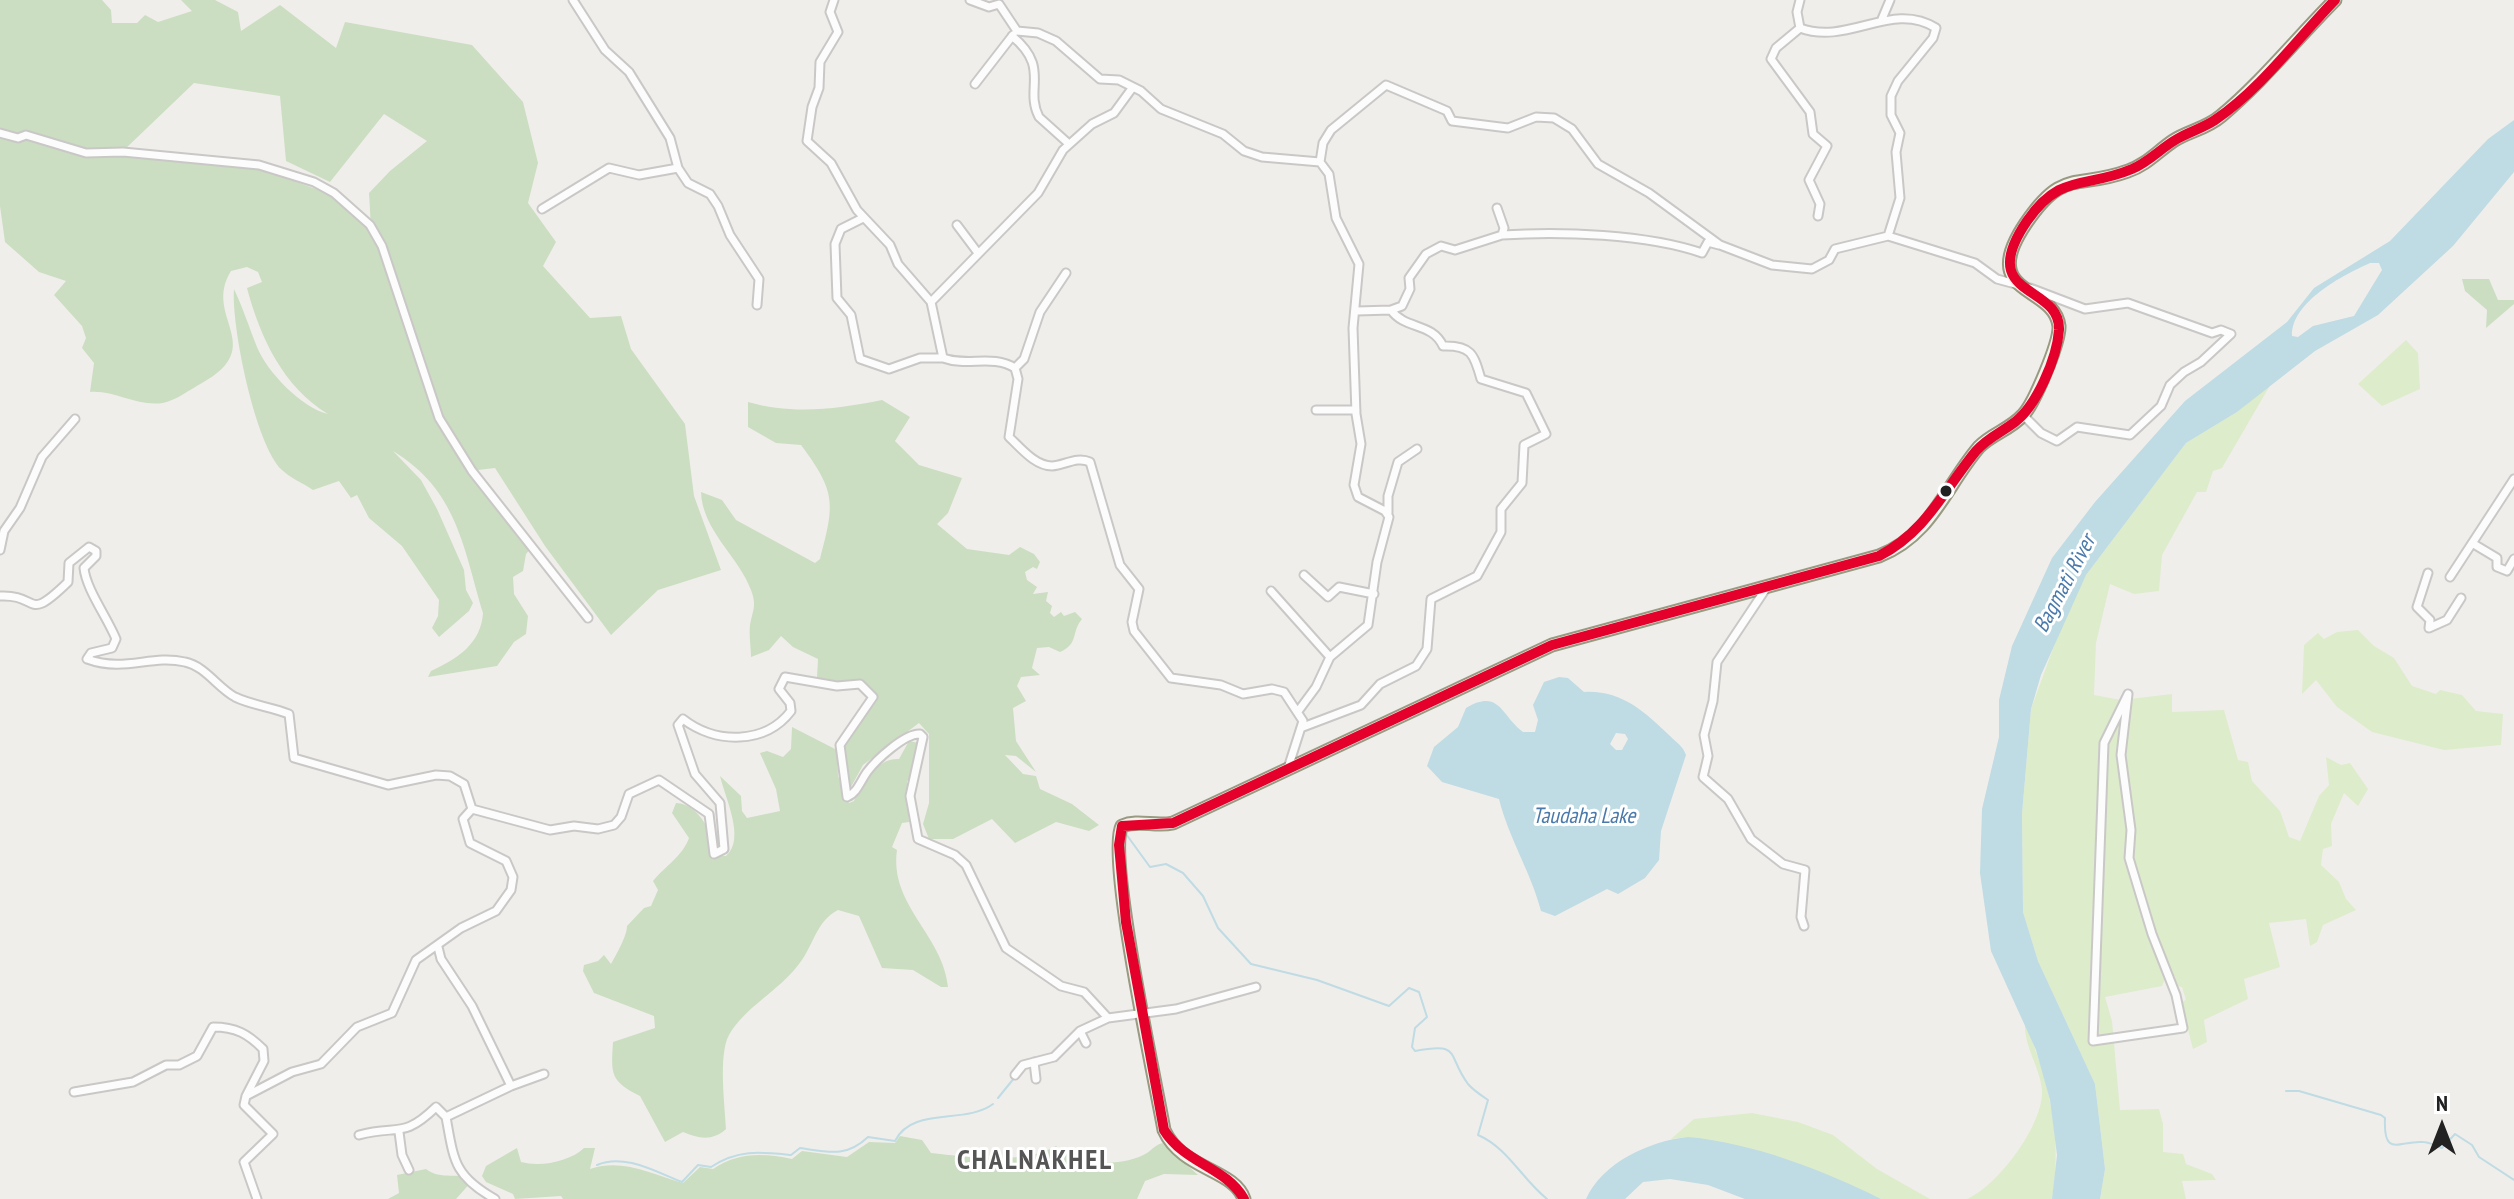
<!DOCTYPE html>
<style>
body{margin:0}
#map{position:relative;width:2514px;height:1199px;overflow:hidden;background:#f0eeeb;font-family:"PT Sans Narrow",sans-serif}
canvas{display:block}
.north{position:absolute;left:2402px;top:1087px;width:80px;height:80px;-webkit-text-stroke:6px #fff;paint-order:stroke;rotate:0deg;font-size:22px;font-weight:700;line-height:32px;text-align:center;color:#222}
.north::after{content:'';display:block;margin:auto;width:28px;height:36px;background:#222;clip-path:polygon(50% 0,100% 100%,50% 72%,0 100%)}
</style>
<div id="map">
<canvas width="2514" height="1199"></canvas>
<div class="north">N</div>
</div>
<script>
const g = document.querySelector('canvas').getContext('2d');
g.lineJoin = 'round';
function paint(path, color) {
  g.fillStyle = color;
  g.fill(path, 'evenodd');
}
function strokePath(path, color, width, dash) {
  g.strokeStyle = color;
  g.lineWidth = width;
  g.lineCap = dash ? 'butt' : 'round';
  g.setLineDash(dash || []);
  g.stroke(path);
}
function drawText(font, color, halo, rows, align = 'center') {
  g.font = font + ' "PT Sans Narrow",sans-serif';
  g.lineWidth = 6;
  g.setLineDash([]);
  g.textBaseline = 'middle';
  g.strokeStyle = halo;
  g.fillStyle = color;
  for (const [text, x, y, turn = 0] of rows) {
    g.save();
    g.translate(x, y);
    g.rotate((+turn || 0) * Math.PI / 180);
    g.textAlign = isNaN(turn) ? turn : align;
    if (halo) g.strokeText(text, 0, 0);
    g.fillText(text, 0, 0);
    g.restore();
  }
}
const grass = new Path2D(`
 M2406 340 2418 353 2420 389 2382 406 2358 384Z
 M2272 382 2222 468 2213 471 2206 492H2197L2162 555 2159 591 2134 594 2110 584 2096 643 2094 695 2121 700 2172 694V712L2224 710 2238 760 2248 762 2252 781 2280 811 2289 837 2300 841 2319 796 2329 785 2326 757 2341 765 2350 763 2368 789 2358 806 2344 793 2331 824 2332 846 2323 849 2321 865 2339 882 2346 899 2356 910 2323 925 2317 942 2310 946 2306 919 2269 923 2280 967 2244 979 2248 999 2204 1020 2207 1042 2193 1049 2181 1002 2186 1000 2182 987 2176 986 2175 976 2166 977 2162 986 2105 997 2112 1021 2120 1110 2159 1109 2163 1124V1152L2183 1154 2186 1164 2212 1174 2216 1180 2182 1181 2186 1199H2100L2105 1169 2095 1084 2038 961 2023 912 2022 814 2031 709 2066 613 2086 575 2186 443 2237 412Z
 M2358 630 2374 646 2394 658 2412 686 2436 694 2440 690 2462 695 2476 711 2503 714 2501 745 2444 750 2372 732 2337 707 2316 680 2302 694 2304 645 2318 633 2324 639 2337 632Z
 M2025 1024C2049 1079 2063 1139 2052 1199H1967C1998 1186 2044 1124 2042 1090 2040 1067 2024 1047 2025 1024Z
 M1752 1113 1798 1122 1833 1135 1877 1169 1930 1199H1881L1782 1159 1688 1137 1671 1139 1694 1119Z`);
const forest = new Path2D(`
 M0 0H102L111 10 112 23H137L145 15 158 22 192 11 181 0H215L238 12 241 31 280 5 336 48 345 22 472 45 523 102 538 163 528 203 556 242 543 266 590 318 621 316 631 349 685 424 694 496 721 570 658 590 611 635 545 546 495 468 478 470 534 545 526 554 523 571 513 577 514 594 528 616 526 634 514 642 497 666 428 677 431 671C457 659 481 644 483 613 463 546 457 490 393 451L421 480 437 509 464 570 466 590 473 603 469 611 439 637 432 628 438 616 439 600 402 546 369 518 357 495 351 498 339 481 313 490C303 483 290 478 282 470 255 445 231 324 234 289 243 308 249 327 257 347 267 372 302 408 328 414 283 387 260 337 247 288L262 282 258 272 247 267 231 271C202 317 269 346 202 383 189 390 177 400 163 403 137 407 115 390 90 392L94 363 82 348 86 338 82 326 54 295 66 281 39 272 5 242 0 206ZM194 83 280 96 286 161 330 182 384 114 427 141 390 171 369 193 371 228 327 193 255 167 123 151Z
 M2462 279H2489L2498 300H2514V304L2486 328 2487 310 2465 291Z
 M882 400 910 417 895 441 919 465 962 478 948 513 937 524 967 549 1009 555 1020 547 1034 554 1040 562 1037 569 1033 567 1025 572 1027 580 1037 587 1033 594 1048 592 1046 601 1052 606 1050 613 1054 617 1061 612 1064 616 1075 612 1082 619C1071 632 1079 644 1060 652L1049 647 1037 648 1032 668 1040 675 1021 677 1017 686 1026 701 1013 708 1016 741 1036 772 1016 756 1005 755 1023 774 1036 776 1040 789 1072 804 1099 825 1089 831 1056 822 1015 843 992 819 953 839H929L923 824 929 803V734L919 723 863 765 851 787 847 786 844 743 875 703 876 697 867 685 817 678 818 659 793 647 781 636 769 650 751 657C751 646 748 630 751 620 754 608 756 603 751 590 739 557 702 530 701 492L722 500 736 520 815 563 820 559C835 503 836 492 801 445L776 443 748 427V402C793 415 837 409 882 400Z
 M792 727 837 750 838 776 849 803 854 801C861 783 877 758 899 759L909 741 919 743 911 779 907 781 909 822 902 823 892 847 897 850C889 905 943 935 948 987H941L913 970 882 968 859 916 838 910C816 921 814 945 799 964 780 990 745 1007 729 1035 718 1055 725 1106 726 1129 713 1141 699 1139 683 1132L665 1142 640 1096C610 1081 611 1074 613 1042L655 1028 654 1016 594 993 583 971 584 965 598 961 604 955 611 964C616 955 627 936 627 926L644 908 651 906 658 890 653 881C665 866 682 857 689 838L672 813 676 803C701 804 712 836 718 855L726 856C746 839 725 798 720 776L741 796 742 811 747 818 780 811 776 789 760 753 767 751 783 757 791 749Z
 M900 1136 922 1140 931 1153C969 1157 1022 1165 1056 1146 1076 1165 1122 1168 1147 1153 1153 1149 1155 1145 1163 1143L1198 1175 1164 1174 1145 1181 1137 1199H563L561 1196 515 1199 513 1194 486 1182 482 1176 486 1166 517 1148 521 1162C541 1167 569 1162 584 1148H595L590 1169C623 1158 650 1174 683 1183L700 1167 713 1169C738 1152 763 1153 792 1159L802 1151 847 1157 869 1142 895 1143Z
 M426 1169C441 1181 460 1171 473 1180L456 1199H388L399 1193 397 1175Z`);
const water = new Path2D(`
 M2514 120V172L2453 246 2378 315 2315 351 2237 412 2186 443 2086 575 2041 675 2031 709 2022 814 2023 912 2038 961 2095 1084 2105 1169 2100 1199H2052L2057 1155 2050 1100 2036 1050 1991 951 1980 873 1982 809 1999 737V700L2012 646 2052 558 2095 502 2185 401 2287 322 2314 288 2390 241 2488 139ZM2370 263H2379L2382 270 2354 316 2313 326 2298 337 2292 336C2291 302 2343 275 2370 263Z
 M1559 677 1568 678 1584 692C1621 690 1644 711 1670 736 1677 743 1683 746 1686 755L1661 831 1659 860 1645 878 1618 894 1607 889 1555 916 1541 911C1531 872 1509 839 1499 799L1442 782 1427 766 1434 747 1458 727 1466 708C1500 688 1501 716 1523 732H1535L1538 720 1533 705 1544 682ZM1616 733 1625 734 1628 739 1622 750H1616L1610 744Z
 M1688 1137C1753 1143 1823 1170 1881 1199H1745L1708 1185 1670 1179 1643 1182 1625 1199H1586C1602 1163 1649 1141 1688 1137Z`);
const stream = new Path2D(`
 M1126 834 1150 867 1166 864 1183 873 1203 896 1218 928 1251 964 1317 980 1389 1006 1409 988 1419 992 1427 1017 1415 1028 1412 1047 1415 1051C1462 1042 1446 1054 1468 1084 1473 1090 1482 1096 1488 1100L1478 1135C1508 1148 1522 1179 1547 1199
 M2286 1091H2299L2381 1115 2385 1118C2383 1159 2400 1140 2423 1142 2430 1142 2436 1146 2442 1148L2455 1134 2472 1145 2479 1157 2514 1180
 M998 1098 1015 1077
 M597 1165C624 1153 656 1172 682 1182L698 1165 711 1167C738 1149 761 1152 791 1155L800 1148C828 1152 846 1158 868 1137L895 1141C912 1106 965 1125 993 1104`);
const street = new Path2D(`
 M573 0 605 50 629 72 670 138 678 168 688 183 710 194 718 206 730 235 759 279 757 305
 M834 0 830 12 838 32 820 62 819 88 812 107 807 141 831 163 857 210 890 245 898 264 931 302
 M970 0 989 7 999 4 1017 31 1038 33 1056 41 1100 79 1119 80 1141 91 1161 109 1223 134 1244 151 1262 157 1320 162 1329 174 1336 218 1359 264 1353 328 1356 414 1361 444 1354 485 1358 497 1385 511 1389 517 1377 562 1368 625 1330 657 1316 687 1299 710
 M1800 0 1797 12 1800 28C1848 46 1892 0 1936 28L1933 38 1898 81 1891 96V115L1900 133 1896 152 1900 198 1888 236
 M1882 19 1890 0
 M1800 28 1776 48 1771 59 1810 112 1813 134 1827 146 1809 180 1820 204 1818 216
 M1012 36C1051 68 1024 88 1039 117L1069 144
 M975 84 1013 35
 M1133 87 1114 113 1092 124 1063 150 1038 193 931 302 943 358C968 367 992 354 1015 368L1018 379 1009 437C1021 448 1035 466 1052 466 1065 465 1077 456 1090 462L1120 565 1139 589 1132 622 1134 631 1171 678 1221 685 1243 694 1272 689 1284 692 1303 721 1288 768
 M0 133 18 138 26 135 86 153 123 152 259 165 314 182 334 193 370 225 382 246 439 418 472 471 588 618
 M1320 162 1323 143 1331 130 1386 85 1447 111 1452 121 1508 128 1536 117 1554 118 1572 129 1598 164 1649 193 1720 245 1772 265 1812 269 1829 260 1835 249 1888 236 1975 263 1997 279 2019 285
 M542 209 609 168 639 175 678 168
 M863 218 841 229 835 244 837 298 851 315 860 359 889 369 920 358H943
 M957 225 978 253
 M1502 235C1560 231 1647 234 1702 253L1708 242 1719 245
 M1391 310 1402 306 1410 289 1409 278 1426 254 1441 246 1455 250 1502 235 1504 228 1497 208
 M1015 368 1024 359 1040 312 1066 273
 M1316 410H1356
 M2023 415 2041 433 2057 441 2077 427 2130 435 2161 406 2170 385 2184 372 2201 362 2231 334 2221 330 2212 333 2128 303 2085 309 2030 288
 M1388 513V496L1398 462 1417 449
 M2472 543 2497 558V567L2507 571 2514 559
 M0 550 4 531 20 508 42 457 75 419
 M2428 573 2417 607 2430 620 2429 628 2447 620 2461 598
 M1304 575 1328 597 1339 587 1374 594
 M2450 577 2514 479
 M1767 587 1717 662 1713 701 1704 735 1708 756 1703 777 1728 799 1751 839 1783 864 1805 870 1801 917 1804 926
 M1271 591 1330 657
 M0 596C40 594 25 624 68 582L69 563 89 547 96 551V556L84 568C86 589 107 617 116 639L112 648 91 653 87 659C126 673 150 654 185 662 205 666 218 688 235 697 251 705 272 707 289 714L294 758 388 785 436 775 450 776 464 784 472 809 550 830 574 826 598 829 614 825 621 817 629 794 659 780 709 814 714 854 724 849 720 803 695 774 678 725 683 719C715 744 765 745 791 711L790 703 779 689 785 677 837 686 860 684 873 697 840 745 847 797C857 793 860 782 867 772 876 760 905 733 920 734L923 737 910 796 918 839 955 855 966 865 1006 948 1061 986 1084 992 1108 1018 1176 1009 1256 987
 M2128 694 2121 755 2131 830 2129 858 2152 934 2176 995 2183 1028 2093 1041 2104 743Z
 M1303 727 1361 705 1380 684 1416 666 1427 649 1431 599 1477 576 1501 532V509L1522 483 1524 445 1546 434 1526 393 1481 379C1474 354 1471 345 1443 346 1432 322 1405 330 1391 310L1357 311
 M438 947 441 959 472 1006 511 1086 544 1074
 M1080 1031 1086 1043
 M1034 1062 1036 1079
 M1015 1075 1023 1065 1054 1057 1080 1031 1108 1018
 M74 1092 133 1082 166 1065H179L197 1056 213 1027C236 1027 248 1034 263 1049L264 1061 246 1096 292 1072 321 1064 357 1027 392 1013 416 960 461 928 496 911 511 890 513 877 506 861 470 843 463 819 472 809
 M246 1096 244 1105 273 1134 244 1162 257 1199
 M399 1132 402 1155 409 1170
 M359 1135C398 1124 402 1140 436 1107L446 1117
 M495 1199C454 1176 454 1161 446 1117L511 1086`);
const secondary = new Path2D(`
 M1244 1199C1234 1169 1182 1170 1164 1130 1156 1084 1106 854 1122 826 1138 819 1155 827 1173 823L1552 645 1879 556C1932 535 1945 487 1979 447 1991 434 2011 429 2023 415 2034 404 2060 342 2059 326 2054 284 1976 297 2026 223 2064 167 2076 190 2128 171 2146 165 2157 152 2173 141 2188 131 2206 129 2221 116 2262 82 2297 38 2335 0`);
const bus1 = new Path2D(`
 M1244 1199C1226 1167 1185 1164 1164 1130L1126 922 1119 845 1122 826 1173 823 1552 645 1879 556C1926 532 1944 490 1976 451 1987 438 2002 432 2015 422 2037 405 2057 358 2059 330 2061 283 1974 299 2027 221 2061 172 2085 189 2132 169 2149 162 2161 148 2177 139 2189 132 2203 128 2215 120 2261 89 2297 39 2335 0`);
const markers = [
 [1946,491,7,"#222"]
];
const waterNames = [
 ["Bagmati River",2065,584,-62],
 ["Taudaha Lake",1584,817]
];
const districtNames = [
 ["CHALNAKHEL",1035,1161]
];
paint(grass, '#ddeccb');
paint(forest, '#cbdec1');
paint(water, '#bfdbe3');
strokePath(stream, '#bfdbe3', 2);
strokePath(street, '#c9c8c7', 11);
strokePath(secondary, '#999a82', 15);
strokePath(street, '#fdfcfc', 7);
strokePath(secondary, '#f4f4ed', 11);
strokePath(bus1, '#e4002b', 10);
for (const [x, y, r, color] of markers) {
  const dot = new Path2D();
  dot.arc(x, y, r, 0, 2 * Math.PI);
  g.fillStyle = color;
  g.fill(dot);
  strokePath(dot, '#fff', 3);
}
drawText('italic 22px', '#4a7aab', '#fff', waterNames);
g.letterSpacing = '2px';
drawText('bold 28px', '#555', '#fff', districtNames);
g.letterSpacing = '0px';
</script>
